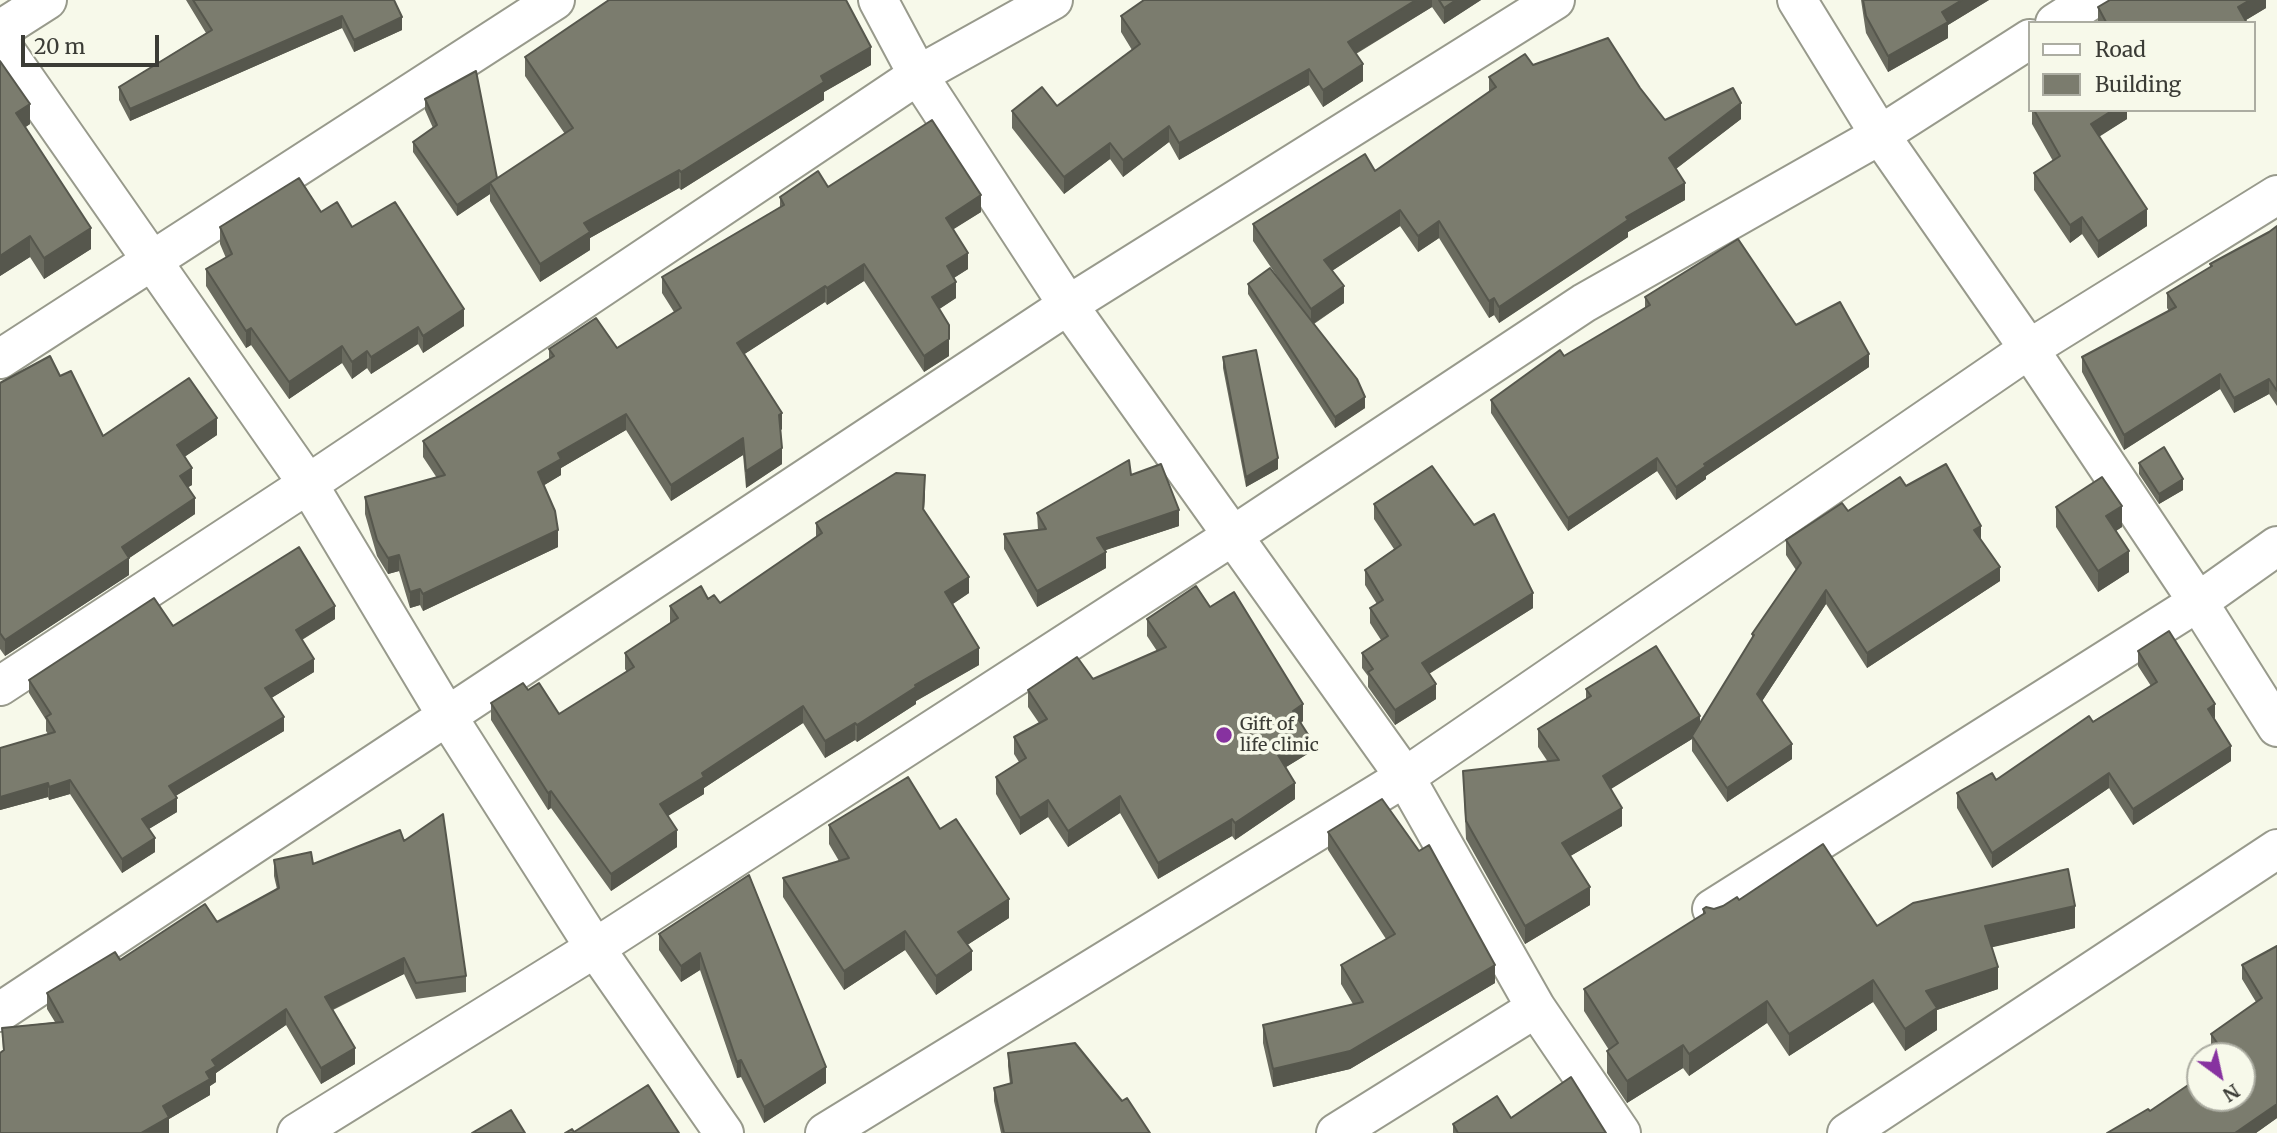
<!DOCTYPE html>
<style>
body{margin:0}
#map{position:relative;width:2277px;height:1133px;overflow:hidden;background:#f7f9ea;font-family:Merriweather,serif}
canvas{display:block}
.legend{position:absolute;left:2028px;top:21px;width:228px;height:91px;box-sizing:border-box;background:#f7f9ea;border:2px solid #acada2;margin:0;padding:9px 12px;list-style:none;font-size:21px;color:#3b3c36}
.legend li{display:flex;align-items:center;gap:14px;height:35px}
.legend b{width:35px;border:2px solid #acada2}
.north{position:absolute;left:2186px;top:1042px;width:70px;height:70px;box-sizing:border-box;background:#f7f9ea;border:2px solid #acada2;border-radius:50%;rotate:147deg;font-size:19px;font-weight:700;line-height:28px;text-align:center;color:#3b3c36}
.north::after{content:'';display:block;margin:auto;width:24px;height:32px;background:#8732a0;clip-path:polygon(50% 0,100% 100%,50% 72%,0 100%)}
.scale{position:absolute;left:21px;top:35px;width:138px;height:32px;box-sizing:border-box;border:4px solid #3b3c36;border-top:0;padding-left:9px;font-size:21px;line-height:24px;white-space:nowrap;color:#3b3c36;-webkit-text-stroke:5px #f7f9ea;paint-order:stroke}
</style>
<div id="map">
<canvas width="2277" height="1133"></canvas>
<ul class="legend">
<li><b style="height:9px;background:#fff"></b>Road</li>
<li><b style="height:19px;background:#7b7c6e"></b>Building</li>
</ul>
<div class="north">N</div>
<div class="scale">20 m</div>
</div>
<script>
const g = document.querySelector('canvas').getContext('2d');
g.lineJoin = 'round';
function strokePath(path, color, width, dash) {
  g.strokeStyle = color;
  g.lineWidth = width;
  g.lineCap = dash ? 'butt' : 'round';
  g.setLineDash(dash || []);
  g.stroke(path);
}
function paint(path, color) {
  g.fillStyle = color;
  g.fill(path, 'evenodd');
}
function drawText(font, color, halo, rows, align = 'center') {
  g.font = font + ' Merriweather,serif';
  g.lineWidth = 7;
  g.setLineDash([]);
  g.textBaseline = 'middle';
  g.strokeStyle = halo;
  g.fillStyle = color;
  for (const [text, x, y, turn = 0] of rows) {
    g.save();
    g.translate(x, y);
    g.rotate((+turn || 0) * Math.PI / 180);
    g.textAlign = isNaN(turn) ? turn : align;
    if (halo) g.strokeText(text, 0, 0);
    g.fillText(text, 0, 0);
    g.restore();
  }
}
const minor = new Path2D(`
 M878 0 918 75 1068 305 1405 777 1536 1008 1621 1133
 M1797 0 1880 135 2029 349 2198 602 2277 727
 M2055 23 2091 0
 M0 30 47 0
 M0 43 308 484 447 716 595 948 724 1133
 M0 359 555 0
 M0 686 308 484 918 75 1053 0
 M1712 909 2198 602 2277 546
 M0 1012 1068 305 1555 0
 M297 1133 595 948 1234 535 1584 303 1880 135 2030 39
 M825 1133 1405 777 2029 349 2277 195
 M1336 1133 1536 1008
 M1847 1133 2277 849`);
const wall = new Path2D(`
 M186 0H394L402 30 354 52 342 28 130 121 119 100V87L206 33Z
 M1144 0H1481L1444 24 1432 7 1356 54 1363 81 1323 107 1309 85 1179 160 1169 142 1123 177 1110 159 1064 194 1012 128V111L1057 106 1132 50 1121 32V16Z
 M1861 0H1989L1948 25V38L1888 72 1866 33Z
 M2266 0V8L2246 20 2247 23H2098V7Z
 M525 57 871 65 824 92V100L681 190 679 188 590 238V250L540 282 490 201V194L457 216 413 152V142L433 128 425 110V99L497 178 565 134 525 76Z
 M0 61 30 124 25 127 91 249 44 279 30 257 0 276Z
 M1533 65 1640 88 1665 120 1741 119 1676 169 1685 200 1628 232V237L1499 323 1494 315 1489 318 1439 238 1418 252 1400 226 1332 271 1344 303 1314 324 1365 408 1335 428 1248 294V284L1283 285 1253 241V224L1375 171 1489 92V77Z
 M2032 110H2129L2127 111V119L2099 136 2147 226 2098 258 2082 234 2070 243 2034 190V173L2053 161 2032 124Z
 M828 187 981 212 953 229 968 269 954 278 956 298 939 309 949 356 924 372 864 281 827 305 825 302 744 354 782 429 781 430 782 464 746 488 743 455 671 501 626 430 561 468V475L544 485 558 547 423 611 420 605 410 608 399 571 388 574 377 556 365 514V497L437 478 423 457V441L549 359V349L617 348 674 312 662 293V277L780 208V197Z
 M321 212 352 227 464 326 423 353 418 344 371 374 367 368 352 379 342 363 289 399 251 345 246 348 206 286V269L226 258 220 244V227Z
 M2277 226V406L2269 394 2234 413 2220 389 2124 450 2082 372V357L2169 311 2167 308V293L2210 267V264L2269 232Z
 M1645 297 1796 325 1869 367 1706 476V479L1676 500 1657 471 1568 531 1491 413V400L1645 308Z
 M1223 357 1278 469 1246 487 1223 368Z
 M60 376 103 436 217 435 184 457 192 485 188 487 195 514 129 558V575L5 656 0 649V383Z
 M2139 463 2183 490 2159 504 2139 474Z
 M1131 475 1179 526 1105 550 1106 568 1037 607 1004 549V534L1038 530 1037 513Z
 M1906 486 1981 540 2000 581 1867 668 1826 604 1762 701 1792 759 1727 802 1692 751V739L1610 789 1622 826 1570 856 1590 905 1525 944 1466 839 1463 771 1548 762 1538 747V729L1586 699V689L1700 724 1752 639V634L1796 570 1786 555V540L1848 511Z
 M925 492 924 511 969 593 953 604 979 665 916 701V704L857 742 855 740 825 758 803 723 704 788V794L667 816 677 847 611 891 551 808 548 810 491 720V703L528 690 559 714 627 672 625 669V653L670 623V606L708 599 720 603 816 537V523Z
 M1374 504 1533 608 1429 674 1436 699 1395 725 1368 687V676L1362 668V653L1381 640 1370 623V608L1377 604 1365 585V570L1394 549 1374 519Z
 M2056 507 2122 527 2116 531 2129 572 2098 592 2056 527Z
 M1210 607 1303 721 1301 723 1309 753 1286 767 1295 799 1235 840 1232 836 1158 879 1120 813 1068 847 1048 817 1020 835 996 794V777L1019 762 1014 754V737L1039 723 1028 707V690L1093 679 1157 651 1147 636V619Z
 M335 619 302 640 314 672 271 698 284 731 175 796 177 812 149 829 155 852 122 873 70 794 49 800 48 797 0 810V748L48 734 46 731V720L29 693V680L173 626Z
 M2138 651 2215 720 2231 761 2133 825 2109 788 1992 868 1957 808V793L1996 780 2151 686 2138 666Z
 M829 825 940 829 1009 918 967 945 972 970 936 995 905 950 844 990 783 897V878L839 861 829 844Z
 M1328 832 1495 983 1350 1069 1273 1087 1263 1043V1025L1353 1004 1341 984V965L1386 939 1328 850Z
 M404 841 466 976V992L416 999 404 974 333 1010 355 1064 321 1084 286 1025 216 1073V1082L210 1086V1095L169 1119V1133L3 1051 2 1028 55 1022 47 1009V993L120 960 217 922 277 889 274 876V860L313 864Z
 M749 875 826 1083 764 1123 741 1077 737 1078 700 970 681 982 659 950V934Z
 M1739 900 1877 926 2075 928 1991 947 1998 989 1937 1010V1030L1905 1051 1873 1002 1789 1056 1767 1023 1689 1076 1683 1068 1627 1103 1607 1073V1051L1609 1050 1584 1011V989L1703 915V909H1714Z
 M2277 946V1118L2256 1133H2107L2150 1111 2242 1056H2216L2211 1049V1034L2256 1002 2242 979V965Z
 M1008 1053 1122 1101 1150 1133H1001L994 1101V1088L1010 1084 1008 1066Z
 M1511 1118 1606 1133H1453V1124Z`);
const shadedWall = new Path2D(`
 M1416 0H1432V7L1348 58V42Z
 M1456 0H1481L1444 24V8Z
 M1962 0H1989L1948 25V38L1888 72V56L1942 12Z
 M2250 0H2266V8L2241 23 2238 7Z
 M342 16V28L130 121V109Z
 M402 17V30L354 52V40Z
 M871 47V65L824 92V100L681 190V172L821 76Z
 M1363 64V81L1323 107V90Z
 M1309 69V85L1179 160V143Z
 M1741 103V119L1669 174V158Z
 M30 104V124L16 134V113Z
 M2113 110H2129L2127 111V119L2091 142V124Z
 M1169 126V142L1123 177V160Z
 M1110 143V159L1064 194V177Z
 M679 170V188L590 238V250L540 282V264L584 223Z
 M490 183V194L457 216V205Z
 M1685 183V200L1628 232V237L1499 323V307L1626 217Z
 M981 195V212L946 234V218Z
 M2147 209V226L2098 258V241Z
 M1400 210V226L1324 276V260Z
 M2082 217V234L2070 243V225Z
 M1439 221V238L1418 252V236Z
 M91 228V249L44 279V258Z
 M30 236V257L0 276V256Z
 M968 253V269L947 282V266Z
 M864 264V281L827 305V288Z
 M956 282V298L932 314V297Z
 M825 286V302L737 359V343Z
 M1344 286V303L1311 325V309Z
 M1494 298V315L1489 318V301Z
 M464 309V326L423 353V336Z
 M418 327V344L371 374V357Z
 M251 328V345L246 348V331Z
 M949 339V356L924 372V356Z
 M342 346V363L289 399V382Z
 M367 351V368L352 379V362Z
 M1869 354V367L1706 476V479L1676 500V487L1704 464Z
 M2220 374V389L2124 450V435Z
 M2269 379V394L2234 413V398Z
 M1365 397V408L1335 428V417Z
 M782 413V429L779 431V415Z
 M626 414V430L561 468V475L538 489V472L558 453Z
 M217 418V435L177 462V445Z
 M743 438V455L671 501V485Z
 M782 448V464L746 488V471Z
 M1278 458V469L1246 487V477Z
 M1657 458V471L1568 531V518Z
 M192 468V485L180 492V476Z
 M925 475V492L923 526V509Z
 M2183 479V490L2159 504V494Z
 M195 498V514L122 563V547Z
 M2122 506V527L2106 537V516Z
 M1179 510V526L1097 553V538Z
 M1981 526V540L1974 530Z
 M558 530V547L423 611V594Z
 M2129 551V572L2098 592V571Z
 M1106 552V568L1037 607V591Z
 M399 555V571L388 574V558Z
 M129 558V575L5 656V640Z
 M2000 567V581L1867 668V653Z
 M969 577V593L945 609V592Z
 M420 589V605L410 608V592Z
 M1826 590V604L1757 709V694Z
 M1533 593V608L1422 678V663Z
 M335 606V619L296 643V630Z
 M979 648V665L916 701V704L857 742V725L915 685Z
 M314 659V672L265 702V688Z
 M1436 684V699L1395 725V710Z
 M1303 704V721L1293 728V711Z
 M2215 704V719L2208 709Z
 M803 706V723L704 788V794L660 821V804L702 773Z
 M1700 716V734L1692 736V739L1603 794V776Z
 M284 717V731L169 800V786Z
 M855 723V740L825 758V741Z
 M1309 736V753L1278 772V755Z
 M1792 744V759L1727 802V788Z
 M2231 746V761L2133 825V809Z
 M2109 773V788L1992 868V853Z
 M70 780V794L49 800V787Z
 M48 783V797L0 810V797Z
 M1295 783V799L1235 840V823Z
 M551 791V808L548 810V793Z
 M1120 796V813L1068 847V831Z
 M177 798V812L142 833V819Z
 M1048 800V817L1020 835V818Z
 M1622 808V826L1562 861V843Z
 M1232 819V836L1158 879V863Z
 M677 830V847L611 891V874Z
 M155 838V852L122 873V859Z
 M1590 887V905L1525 944V926Z
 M1009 899V918L958 951V932Z
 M2075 906V928L1985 949V926Z
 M905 931V950L844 990V971Z
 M972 951V970L936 995V976Z
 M700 953V970L681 982V966Z
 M404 958V974L325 1013V997Z
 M1495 965V983L1350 1069 1273 1087V1069Z
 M1998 967V989L1937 1010V1030L1905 1051V1029L1926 991Z
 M1873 980V1002L1789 1056V1034Z
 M1767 1001V1023L1689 1076V1054Z
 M286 1009V1025L216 1073V1082L210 1086V1095L169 1119V1133H141L163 1106 206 1072 212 1060Z
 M1683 1045V1068L1627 1103V1081Z
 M355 1048V1064L321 1084V1068Z
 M741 1060V1077L737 1078V1062Z
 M826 1067V1083L764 1123V1107Z
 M2277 1104V1118L2256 1133H2235Z`);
const building = new Path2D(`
 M193 0H394L402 17 354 40 342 16 130 109 119 87 212 30Z
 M609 0H846L871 47 821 76 824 82 681 172 679 170 584 223 590 232 540 264 490 183 573 128 525 57Z
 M1144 0H1416L1348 42 1363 64 1323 90 1309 69 1179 143 1169 126 1123 160 1110 143 1064 177 1012 111 1042 87 1057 106 1140 44 1121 16Z
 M1439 0H1456L1444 8Z
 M1863 0H1962L1942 12 1948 22 1888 56 1866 16Z
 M2110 0H2250L2238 7 2247 23H2105L2106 22 2098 7Z
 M1608 38 1640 88 1665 120 1733 88 1741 103 1669 158 1685 183 1626 217 1628 220 1499 307 1494 298 1489 301 1439 221 1418 236 1400 210 1324 260 1344 286 1311 309 1253 224 1365 154 1375 171 1496 87 1489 77 1525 54 1533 65Z
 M0 61 30 104 16 113 91 228 44 258 30 236 0 256Z
 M476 71 497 178 457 205 413 142 437 125 425 99Z
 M2034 110H2113L2091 124 2147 209 2098 241 2082 217 2070 225 2034 173 2060 156Z
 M932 120 981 195 946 218 968 253 947 266 956 282 932 297 949 325V339L924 356 864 264 827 288 825 286 737 343 782 413 779 415 782 448 746 471 743 438 671 485 626 414 558 453 561 459 538 472 555 511 558 530 423 594 420 589 410 592 399 555 388 558 377 540 365 497 445 475 423 441 554 356 549 349 596 318 617 348 681 308 662 277 784 205 780 197 818 171 828 187Z
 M299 178 321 212 337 202 352 227 395 202 464 309 423 336 418 327 371 357 367 351 352 362 342 346 289 382 251 328 246 331 206 269 232 254 220 227Z
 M2277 226V391L2269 379 2234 398 2220 374 2124 435 2082 357 2176 307 2167 293 2212 266 2210 264 2269 232Z
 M1738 239 1796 325 1840 302 1869 354 1704 464 1706 466 1676 487 1657 458 1568 518 1491 400 1560 350 1564 356 1650 305 1645 297Z
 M1270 268 1357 379 1365 397 1335 417 1248 284Z
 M1256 350 1278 458 1246 477 1223 357Z
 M50 356 60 376 71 371 103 436 189 378 217 418 177 445 192 468 180 476 195 498 122 547 129 558 5 640 0 633V383Z
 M2164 447 2183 479 2159 494 2139 463Z
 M1129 460 1131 475 1161 464 1179 510 1097 538 1106 552 1037 591 1004 534 1046 529 1037 513Z
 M1946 464 1981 526 1974 530 2000 567 1867 653 1826 590 1757 694 1792 744 1727 788 1692 736 1754 635 1752 634 1801 563 1786 540 1842 503 1848 511 1900 477 1906 486Z
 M1432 466 1474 525 1494 514 1533 593 1422 663 1436 684 1395 710 1368 672 1373 669 1362 653 1388 636 1370 608 1383 600 1365 570 1401 545 1374 504Z
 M896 473 925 475 923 509 969 577 945 592 979 648 915 685 916 687 857 725 855 723 825 741 803 706 702 773 704 777 660 804 677 830 611 874 551 791 548 793 491 703 523 683 528 690 539 683 559 714 634 667 625 653 678 618 670 606 701 586 708 599 714 595 720 603 822 533 816 523Z
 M2102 477 2122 506 2106 516 2129 551 2098 571 2056 507Z
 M299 547 335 606 296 630 314 659 265 688 284 717 169 786 177 798 142 819 155 838 122 859 70 780 49 787 48 783 0 797V748L55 732 46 717 51 714 29 680 154 598 173 626Z
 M1196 586 1210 607 1234 592 1303 704 1293 711 1309 736 1278 755 1295 783 1235 823 1232 819 1158 863 1120 796 1068 831 1048 800 1020 818 996 777 1026 758 1014 737 1047 719 1028 690 1077 657 1093 679 1166 647 1147 619Z
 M2169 631 2215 704 2208 709 2231 746 2133 809 2109 773 1992 853 1957 793 1992 773 1996 780 2089 716 2093 722 2157 682 2138 651Z
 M1656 646 1700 716 1603 776 1622 808 1562 843 1590 887 1525 926 1466 821 1463 771 1559 760 1538 729 1591 696 1586 689Z
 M908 777 940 829 956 819 1009 899 958 932 972 951 936 976 905 931 844 971 783 878 849 858 829 825Z
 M1382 799 1419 851 1429 845 1495 965 1350 1051 1273 1069 1263 1025 1363 1002 1341 965 1395 934 1328 832Z
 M443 814 466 976 416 983 404 958 325 997 355 1048 321 1068 286 1009 212 1060 216 1066 206 1072 210 1079 163 1106 169 1117 141 1133H0V1053L4 1050 2 1028 63 1022 47 993 115 952 120 960 205 904 217 922 279 888 274 860 311 852 313 864 400 830 404 841Z
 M1823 844 1877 926 1913 903 2068 869 2075 906 1985 926 1998 967 1926 991 1937 1008 1905 1029 1873 980 1789 1034 1767 1001 1689 1054 1683 1045 1627 1081 1607 1051 1618 1043 1584 989 1705 913 1703 909 1706 907 1714 909 1723 906 1737 897 1739 900Z
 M749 875 826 1067 764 1107 741 1060 737 1062 700 953 681 966 659 934Z
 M2277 946V1104L2235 1133H2107L2148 1109 2150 1111 2200 1077V1098H2242V1056H2226L2211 1034 2262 998 2242 965Z
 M1075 1043 1122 1101 1127 1098 1150 1133H1004L994 1088 1012 1083 1008 1053Z
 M1571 1077 1606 1133H1458L1453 1124 1497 1096 1511 1118Z
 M648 1085 679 1133H565L572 1129 574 1132Z
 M511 1110 525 1133H472Z`);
const markers = [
 [1224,735,9,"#8732a0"]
];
const poiNames = [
 ["Gift of",1240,725],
 ["life clinic",1240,746]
];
strokePath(minor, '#989a8c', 42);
strokePath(minor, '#fff', 38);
paint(wall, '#6a6b5f');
paint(shadedWall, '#56574d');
paint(building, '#7b7c6e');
strokePath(building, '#56574d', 2);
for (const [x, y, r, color] of markers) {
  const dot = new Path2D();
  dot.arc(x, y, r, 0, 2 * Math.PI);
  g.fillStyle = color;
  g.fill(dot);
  strokePath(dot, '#f7f9ea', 2.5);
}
drawText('18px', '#3b3c36', '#f7f9ea', poiNames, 'left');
</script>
